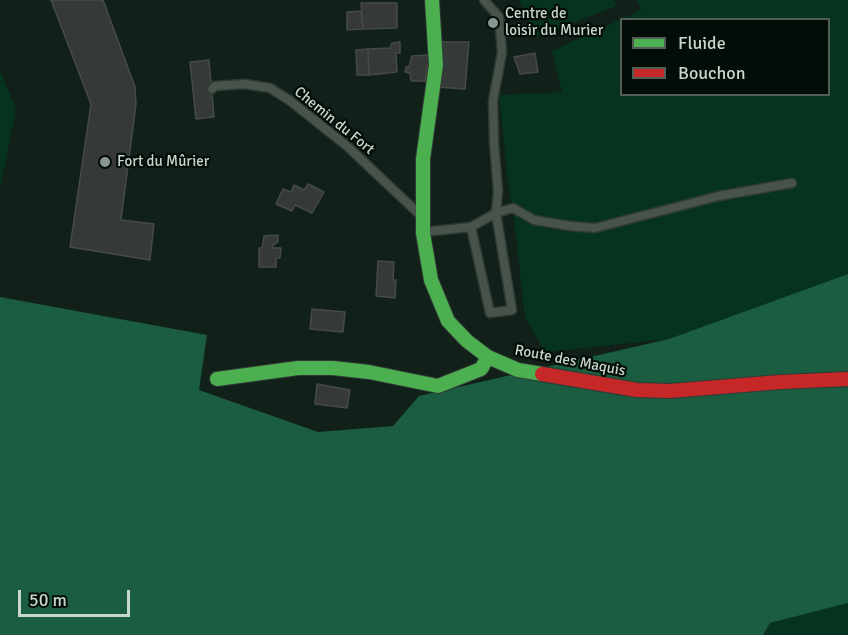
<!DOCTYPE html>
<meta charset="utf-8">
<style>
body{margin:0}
#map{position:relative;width:848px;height:635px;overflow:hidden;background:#112019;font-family:Signika,sans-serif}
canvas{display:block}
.legend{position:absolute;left:620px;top:18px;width:210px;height:78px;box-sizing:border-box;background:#030c07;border:2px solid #525d57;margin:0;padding:8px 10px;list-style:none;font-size:18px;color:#c8d7ce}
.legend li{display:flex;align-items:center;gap:12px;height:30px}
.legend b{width:30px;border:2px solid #525d57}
.scale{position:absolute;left:18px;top:590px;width:112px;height:27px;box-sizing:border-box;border:3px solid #c8d7ce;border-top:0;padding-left:8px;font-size:18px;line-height:21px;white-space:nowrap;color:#c8d7ce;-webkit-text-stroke:4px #030c07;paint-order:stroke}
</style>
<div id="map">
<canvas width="848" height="635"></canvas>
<ul class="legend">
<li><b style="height:8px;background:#4caf50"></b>Fluide</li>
<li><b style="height:8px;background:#c62828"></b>Bouchon</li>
</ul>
<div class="scale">50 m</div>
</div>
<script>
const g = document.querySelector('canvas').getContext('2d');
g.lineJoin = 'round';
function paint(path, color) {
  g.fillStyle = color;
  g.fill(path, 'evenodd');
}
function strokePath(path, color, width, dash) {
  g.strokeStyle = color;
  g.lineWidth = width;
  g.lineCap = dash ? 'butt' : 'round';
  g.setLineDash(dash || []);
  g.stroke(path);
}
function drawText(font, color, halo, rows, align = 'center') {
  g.font = font + ' Signika,sans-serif';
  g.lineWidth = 4.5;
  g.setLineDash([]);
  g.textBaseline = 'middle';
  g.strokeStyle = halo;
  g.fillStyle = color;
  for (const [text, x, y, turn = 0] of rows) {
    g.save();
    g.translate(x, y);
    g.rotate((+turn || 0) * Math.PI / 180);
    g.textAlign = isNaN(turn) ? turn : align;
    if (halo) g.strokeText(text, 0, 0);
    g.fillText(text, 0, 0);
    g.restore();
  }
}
const green = new Path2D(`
 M519 0H614L617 6 534 38Z
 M637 0H848V274L669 339 545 352 525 318 513 208 509 191 499 95 562 92 552 51 641 10ZM622 20H828V94H622Z
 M0 71 16 108 0 189Z
 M848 603V635H764L769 623Z`);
const forest = new Path2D(`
 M848 274V603L770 623 763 635H0V297L207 335 199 390 318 432 393 426 419 396 669 339Z`);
const building = new Path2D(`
 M51 0H103L135 87 136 104 121 220 154 224 150 260 70 247 91 104Z
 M361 3H397V28L363 29Z
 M361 11 363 29 347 30V12Z
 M400 42V53H396L397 72 369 75 368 49 390 48 392 43Z
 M441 42H469L465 89 436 87Z
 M368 49 369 75H357L356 50Z
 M535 53 538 72 520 74 514 57Z
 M430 55 425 81H411L410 73 405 72 406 67H409L412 56Z
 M209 60 214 117 196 119 190 62Z
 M308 184 324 192 312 213 295 205 292 211 276 204 283 189 291 192 294 185 304 190Z
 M278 235V242L273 245V248H281L280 258H276V267H259V248H262L264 236Z
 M378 261 394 262 393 280H396L395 298 376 296Z
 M312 309 345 312 343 332 310 329Z
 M317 384 350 390 347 408 315 404Z`);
const lane = new Path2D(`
 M484 0 499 17 502 52 493 101 494 142 498 191 496 213 513 208 534 220 570 226 595 228 719 196 792 183
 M212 89 215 86 245 84 270 88 289 100 347 146 418 213
 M424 232 471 227 496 213 512 310 490 313 471 227`);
const fast = new Path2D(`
 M432 0 436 65 423 159V233L431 280 448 321 467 341 488 357 518 370 542 374
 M217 379 298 368H333L369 372 438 386 481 369 488 357`);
const jam = new Path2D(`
 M542 374 637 390 670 391 780 382 848 379`);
const markers = [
 [493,23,6,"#88978f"],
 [105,162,6,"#88978f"]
];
const poiNames = [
 ["Centre de",505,14],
 ["loisir du Murier",505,31],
 ["Fort du Mûrier",117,162]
];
const streetNames = [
 ["Chemin du Fort",334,121,39],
 ["Route des Maquis",570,361,11]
];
paint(green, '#063320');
paint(forest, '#1b5d41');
paint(building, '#353a38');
strokePath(building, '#474a48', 1.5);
strokePath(lane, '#303a35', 11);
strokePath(fast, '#303a35', 16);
strokePath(jam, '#303a35', 16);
strokePath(lane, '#48534c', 8);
strokePath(fast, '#4caf50', 14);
strokePath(jam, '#c62828', 14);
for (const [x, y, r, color] of markers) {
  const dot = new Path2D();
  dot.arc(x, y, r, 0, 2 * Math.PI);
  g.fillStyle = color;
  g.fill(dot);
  strokePath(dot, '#030c07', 2);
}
drawText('15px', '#c8d7ce', '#030c07', poiNames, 'left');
drawText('15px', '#c8d7ce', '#030c07', streetNames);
</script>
